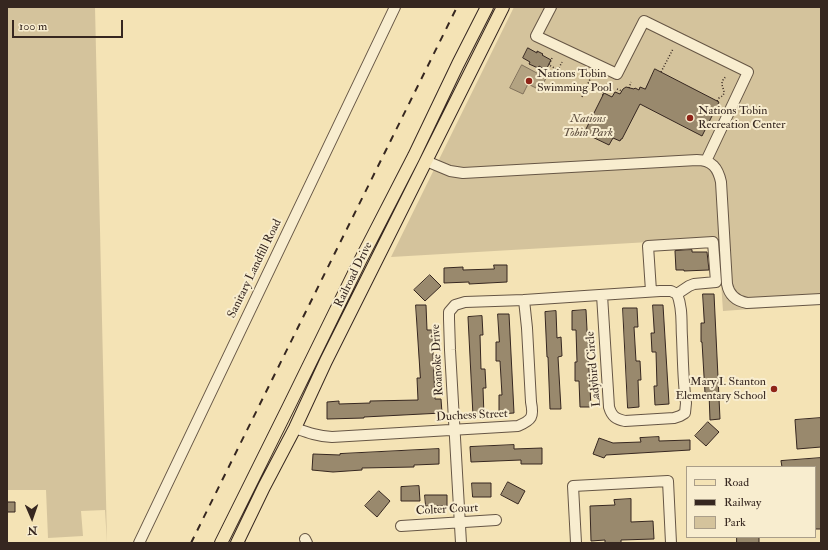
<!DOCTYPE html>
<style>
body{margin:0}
#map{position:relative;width:828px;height:550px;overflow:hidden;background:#f4e3b5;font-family:"IM FELL Double Pica",serif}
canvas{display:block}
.frame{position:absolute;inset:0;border:8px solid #362720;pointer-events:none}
.legend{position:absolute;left:686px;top:466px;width:130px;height:72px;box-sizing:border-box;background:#f8edcf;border:1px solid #aa9e89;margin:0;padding:5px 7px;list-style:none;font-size:12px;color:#362720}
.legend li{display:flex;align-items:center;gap:8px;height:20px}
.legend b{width:20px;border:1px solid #aa9e89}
.north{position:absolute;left:12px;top:498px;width:40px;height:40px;-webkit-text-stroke:3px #f8edcf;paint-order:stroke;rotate:178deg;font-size:11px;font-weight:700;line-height:16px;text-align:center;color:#362720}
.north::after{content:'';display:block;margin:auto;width:14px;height:18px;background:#362720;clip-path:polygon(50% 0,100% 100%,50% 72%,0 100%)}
.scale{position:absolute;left:12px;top:20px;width:111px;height:18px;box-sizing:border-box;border:2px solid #362720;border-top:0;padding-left:5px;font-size:12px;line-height:14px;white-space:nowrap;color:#362720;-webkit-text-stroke:3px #f8edcf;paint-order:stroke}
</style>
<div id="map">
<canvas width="828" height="550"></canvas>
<div class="frame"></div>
<ul class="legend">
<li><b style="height:5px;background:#f4e3b5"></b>Road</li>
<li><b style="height:5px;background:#362720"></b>Railway</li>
<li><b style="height:11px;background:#d4c39c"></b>Park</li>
</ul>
<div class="north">N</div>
<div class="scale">100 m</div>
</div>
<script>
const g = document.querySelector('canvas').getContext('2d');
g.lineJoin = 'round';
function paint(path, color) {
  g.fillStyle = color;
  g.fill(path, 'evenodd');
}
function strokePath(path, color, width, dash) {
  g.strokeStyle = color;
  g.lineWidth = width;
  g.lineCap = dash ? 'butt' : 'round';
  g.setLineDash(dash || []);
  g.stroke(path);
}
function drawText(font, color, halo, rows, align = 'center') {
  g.font = font + ' "IM FELL Double Pica",serif';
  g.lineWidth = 4;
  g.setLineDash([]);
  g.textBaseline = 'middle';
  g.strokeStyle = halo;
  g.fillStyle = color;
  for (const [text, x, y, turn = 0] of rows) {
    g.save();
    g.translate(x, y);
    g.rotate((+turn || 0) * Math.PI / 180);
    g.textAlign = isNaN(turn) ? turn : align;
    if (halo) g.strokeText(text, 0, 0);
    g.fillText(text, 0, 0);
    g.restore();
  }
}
const green = new Path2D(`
 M7 7H95L107 543 105 510 81 511 83 536 48 538 46 490H7Z
 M514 7H821V304L723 311 718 238 391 257Z`);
const water = new Path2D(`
 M522 65 546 78 540 90 528 84 523 94 510 88Z`);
const building = new Path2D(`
 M528 48 537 53V51L543 54 542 55 551 60 546 70 539 66 538 68 529 64 530 62 523 58Z
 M655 69 719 102 702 136 640 104 622 139H621L620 141 613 138 609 145 584 133 604 93 612 97 615 92 620 94 623 89 626 87 634 89 635 88 639 90 640 87 645 89Z
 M692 250V252H707L709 270 684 271V270H676L675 251Z
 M494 265H507V282L469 284V282L444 283V268L463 267V270L494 269Z
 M430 275 441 286 425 301 414 290Z
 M703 294H714L720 419 710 420 709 393H705L702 342H701V323H704Z
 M416 305H426L427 330H432L435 399H441L442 413 364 417V418L327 419V402L339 401V404L370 403V401L418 400 417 378H420Z
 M653 305H663L669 404 655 405 654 386H657L656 352H652L651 333H654Z
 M623 308H637L638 327H634L636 361H640L641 380H638L639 407 628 408Z
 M586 310 591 407H580L579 381H575V362H577L576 330H572V311Z
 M556 311 557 338 561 337 562 356 558 357 561 409H550L548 357H547L545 312Z
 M498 314H509L514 413 499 414V395H502L500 361H496V342H499Z
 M482 316 483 335H480L481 369H485L486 388H483L484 416H473L468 317Z
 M821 418V447L797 449 795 420Z
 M708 422 719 432 706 446 695 436Z
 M659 437V441L690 440V450L606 455 604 458 593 454 599 438 613 443 641 442 640 438Z
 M514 445V449L542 448V464H521V460L471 462 470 447Z
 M439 449V464L414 465V467L362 468V470L333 472 312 470 313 454 340 455V454Z
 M821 458V529H815V467H782L781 461Z
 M508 482 525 491 518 504 501 495Z
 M472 483H491V497H473Z
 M419 486 420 501H401V487Z
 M379 491 390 501 377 517 365 506Z
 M425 495H447V506H426Z
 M631 499V522L653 521 654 539 621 540V543H605V540L591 541 590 506 615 505 614 500Z
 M7 502H15V512H7Z
 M737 537H759V543H737Z`);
const path = new Path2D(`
 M552 58 549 65 558 70
 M661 72 673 49
 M555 76 562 62
 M629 88 631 82
 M617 89 622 91
 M603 95H602L607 84
 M582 97 591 77
 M717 101 719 98C732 92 714 85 727 76`);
const minor = new Path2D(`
 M551 7 536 36 617 74 644 21 748 72 706 161
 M426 161 450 171 463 173 697 160C712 160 718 168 721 182L727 284C729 295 736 301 747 303L821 299
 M651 291 648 246 713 242 716 282 694 284 689 286 677 294
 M602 295 609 407C612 417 616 419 625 421L674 418 680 416 685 413 686 403C683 382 683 359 682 337 681 323 683 308 677 294
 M295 428C309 433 317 436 332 437L518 426C532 420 534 417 531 402L527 328 524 300
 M401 526 496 520
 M305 539 307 543
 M139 543 395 7
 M461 543 450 350 449 319V312L455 305 465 302 524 300 660 291H671L677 294
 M576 543 573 486 668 481 671 543`);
const major = new Path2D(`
 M221 543 288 408 361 259 414 156 458 64 487 7
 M237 543 264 487 295 428 326 361 503 7`);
const rail = new Path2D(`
 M191 543 457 7`);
const markers = [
 [529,81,4,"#8f2418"],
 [690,118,4,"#8f2418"],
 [774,389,4,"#8f2418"]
];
const poiNames = [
 ["Nations Tobin",537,74],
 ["Swimming Pool",537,88],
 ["Nations Tobin",698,111],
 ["Recreation Center",698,125],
 ["Mary I. Stanton",766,382,"right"],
 ["Elementary School",766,396,"right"]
];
const parkNames = [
 ["Nations",588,119],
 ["Tobin Park",588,133]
];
const streetNames = [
 ["Sanitary Landfill Road",255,269,-64],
 ["Railroad Drive",354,275,-64],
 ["Roanoke Drive",438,360,-93],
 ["Ladybird Circle",594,369,-95],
 ["Duchess Street",472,416,-3],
 ["Colter Court",447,510,-3]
];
paint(green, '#d4c39c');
paint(water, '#b3a382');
strokePath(water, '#81715b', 1);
paint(building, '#99896d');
strokePath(building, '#362720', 1);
strokePath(minor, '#665645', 12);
strokePath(major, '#362720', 14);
strokePath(path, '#362720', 1.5, [1, 2]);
strokePath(minor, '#f8edcf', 10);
strokePath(major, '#f4e3b5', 12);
strokePath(rail, '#362720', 2, [7, 7]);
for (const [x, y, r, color] of markers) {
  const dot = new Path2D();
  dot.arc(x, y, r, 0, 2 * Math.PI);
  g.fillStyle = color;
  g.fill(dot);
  strokePath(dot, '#f8edcf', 1.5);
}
drawText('12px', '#362720', '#f8edcf', poiNames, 'left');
drawText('italic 12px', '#5e4e3f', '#f8edcf', parkNames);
drawText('12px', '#362720', '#f8edcf', streetNames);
</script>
